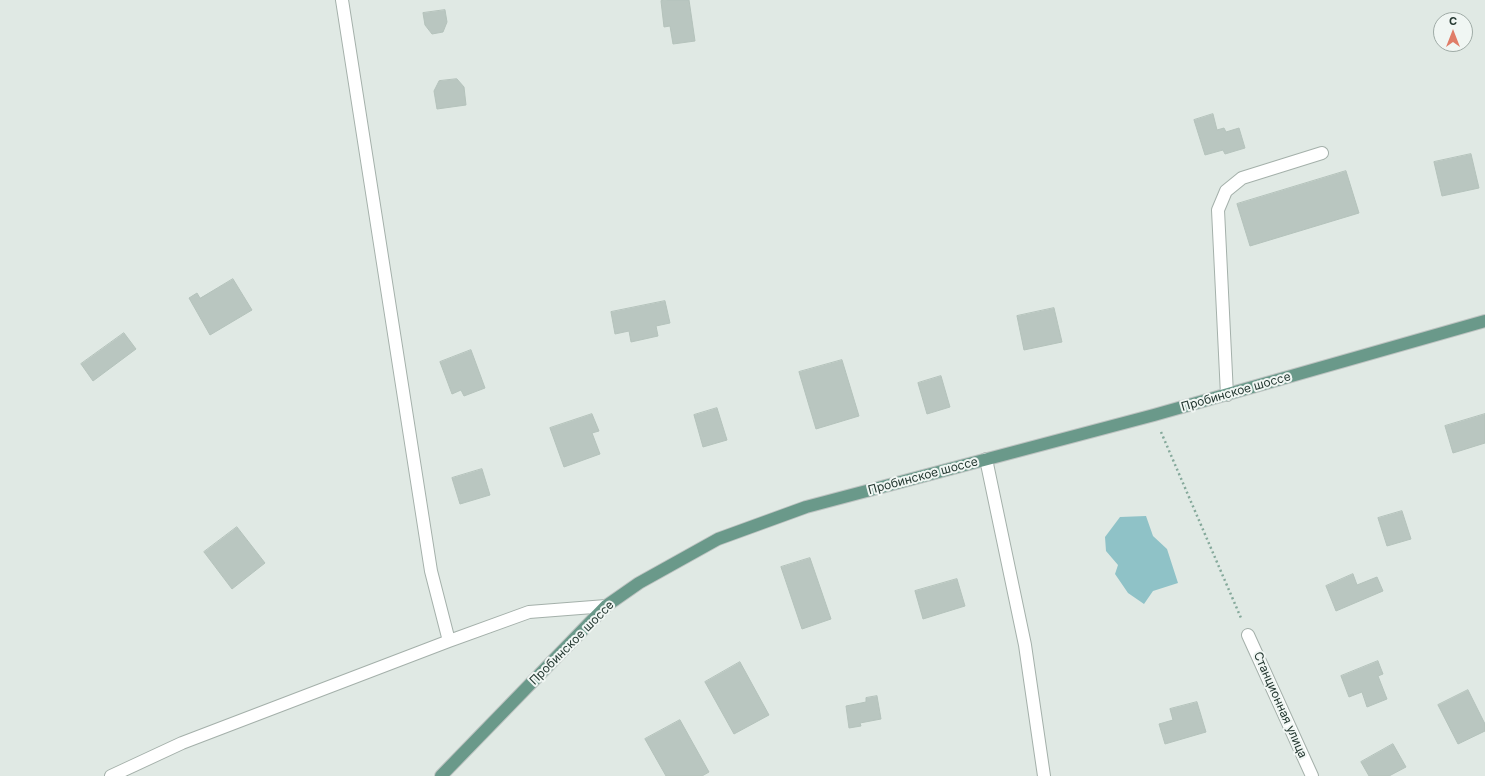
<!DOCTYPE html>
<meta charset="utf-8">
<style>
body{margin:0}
#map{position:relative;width:1485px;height:776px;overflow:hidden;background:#e0e9e4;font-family:Inter,sans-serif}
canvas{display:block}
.north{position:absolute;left:1433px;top:12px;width:40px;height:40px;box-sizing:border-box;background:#f0f6f3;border:1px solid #9eaaa5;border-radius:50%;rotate:0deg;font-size:11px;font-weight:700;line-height:16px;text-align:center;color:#233730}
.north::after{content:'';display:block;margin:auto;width:14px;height:18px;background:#e07d68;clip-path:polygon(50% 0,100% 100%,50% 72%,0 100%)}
</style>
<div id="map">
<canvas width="1485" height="776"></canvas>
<div class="north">С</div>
</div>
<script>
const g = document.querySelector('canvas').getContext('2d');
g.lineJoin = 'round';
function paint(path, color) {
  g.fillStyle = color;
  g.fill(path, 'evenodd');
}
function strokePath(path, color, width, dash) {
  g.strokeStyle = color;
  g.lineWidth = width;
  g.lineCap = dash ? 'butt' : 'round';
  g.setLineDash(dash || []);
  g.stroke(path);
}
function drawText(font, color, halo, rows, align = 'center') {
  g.font = font + ' Inter,sans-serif';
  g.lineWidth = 4;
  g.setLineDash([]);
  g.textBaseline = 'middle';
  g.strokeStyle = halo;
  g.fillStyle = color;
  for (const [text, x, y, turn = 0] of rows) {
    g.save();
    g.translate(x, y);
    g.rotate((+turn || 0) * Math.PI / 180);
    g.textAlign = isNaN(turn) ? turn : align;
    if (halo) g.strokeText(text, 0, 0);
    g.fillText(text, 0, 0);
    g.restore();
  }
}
const water = new Path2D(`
 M1146 516 1153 536 1167 549 1178 583 1153 591 1144 604 1128 593 1115 574 1118 565 1106 551 1105 537 1120 517Z`);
const building = new Path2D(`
 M667 0H689L695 41 673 44 670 26 664 27 661 1Z
 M445 10 447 22 443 32 432 34 425 25 423 13Z
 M457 79 464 87 466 105 437 109 434 91 439 81Z
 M1213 114 1217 130 1224 128 1226 132 1239 128 1245 148 1225 154 1223 150 1205 155 1194 120Z
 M1471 154 1479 188 1442 196 1434 162Z
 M1346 171 1359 213 1250 246 1237 204Z
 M233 279 252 310 210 335 189 298 197 293 200 298Z
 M665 301 670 323 656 326 658 336 631 342 629 331 615 334 611 312Z
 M1054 308 1062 342 1024 350 1017 316Z
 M124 333 136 349 93 381 81 364Z
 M471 350 485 388 464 396 461 390 452 394 440 362Z
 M842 360 859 416 816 429 799 372Z
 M941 376 950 407 927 414 918 383Z
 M717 408 727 440 703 447 694 415Z
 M592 414 599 431 592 433 600 454 564 467 550 428Z
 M1485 414V443L1453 453 1445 426Z
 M482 469 490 495 460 504 452 478Z
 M1402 511 1411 539 1387 546 1378 518Z
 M237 527 265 563 232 589 204 552Z
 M810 558 831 619 802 629 781 567Z
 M1353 574 1357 585 1377 577 1383 591 1336 611 1326 586Z
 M957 579 965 606 923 619 915 591Z
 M1378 661 1383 674 1378 676 1387 699 1367 707 1362 692 1349 697 1341 676Z
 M740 662 769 715 734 734 705 682Z
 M1468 690 1485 724V731L1458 744 1438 705Z
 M877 696 881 719 860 723 861 726 849 728 846 706 866 702V698Z
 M1197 702 1206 732 1165 744 1159 724 1173 720 1170 709Z
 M680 720 709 772 702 776H666L645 739Z
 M1393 744 1406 767 1389 776H1369L1361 762Z`);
const path = new Path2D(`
 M1161 432 1241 618`);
const minor = new Path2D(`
 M342 0 431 571 449 641
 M1227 395 1218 210 1226 191 1242 178 1322 153
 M986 459 1025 645 1044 776
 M1248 635 1312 776
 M111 776 182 743 449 641 529 612 606 606`);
const major = new Path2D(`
 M441 776 606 606 639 583 718 539 806 507 1154 415 1485 321`);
const streetNames = [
 ["Пробинское шоссе",1236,392,-16],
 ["Пробинское шоссе",923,476,-15],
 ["Пробинское шоссе",572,643,-45],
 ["Станционная улица",1280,705,66]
];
paint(water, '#8fc2c7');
paint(building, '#b9c6c0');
strokePath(building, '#b4c2bb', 1);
strokePath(minor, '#a4b0aa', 14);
strokePath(major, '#bdc3c1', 14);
strokePath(path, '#85a99b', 2.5, [2, 3]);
strokePath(minor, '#fff', 12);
strokePath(major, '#6a998a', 12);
drawText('12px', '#233730', '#f0f6f3', streetNames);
</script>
